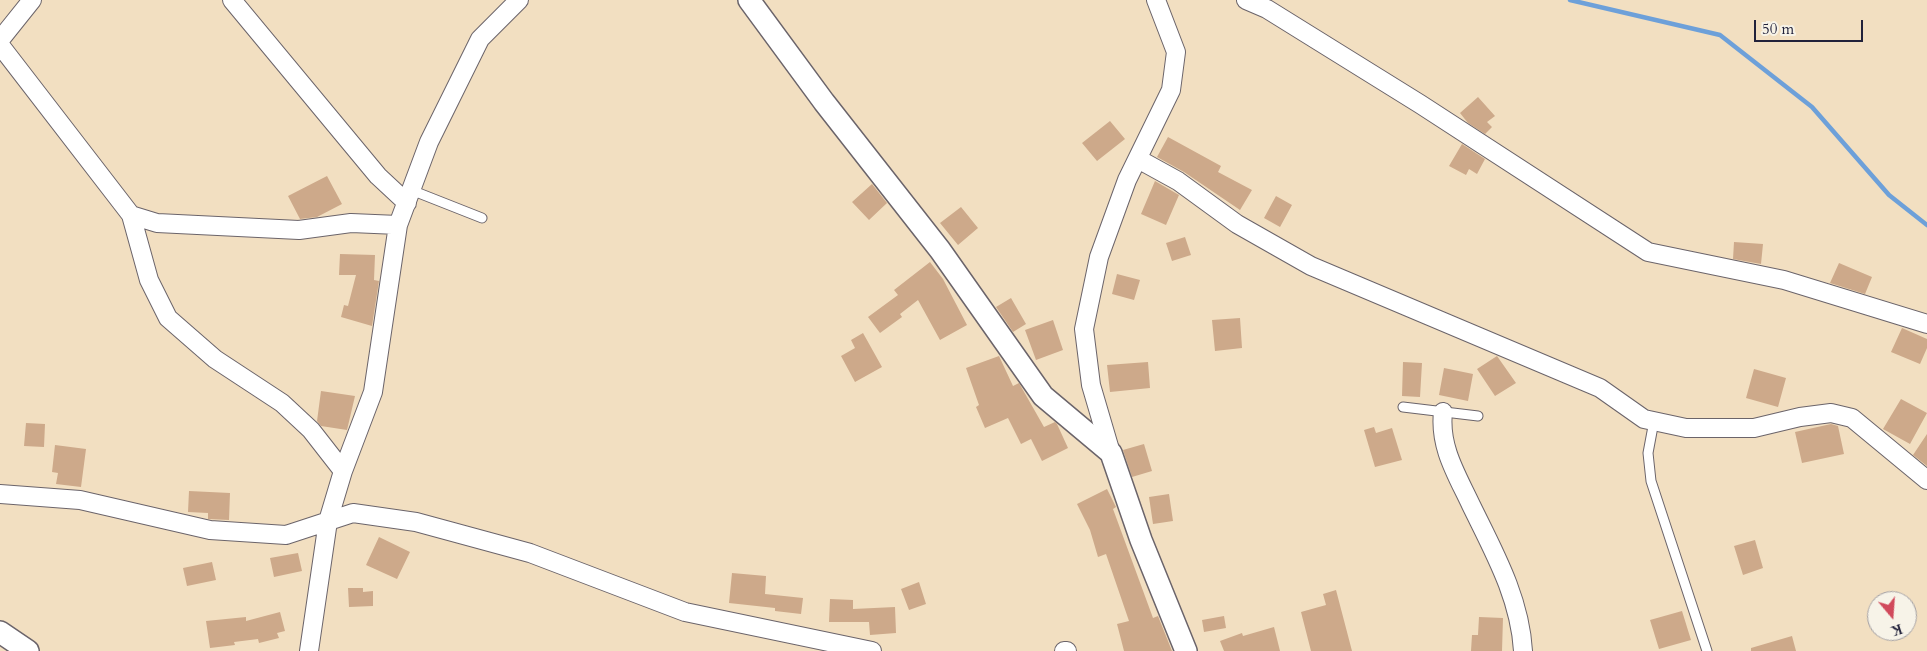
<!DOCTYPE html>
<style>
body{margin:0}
#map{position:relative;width:1927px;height:651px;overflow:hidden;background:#f2dfc1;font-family:Cardo,serif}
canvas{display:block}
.north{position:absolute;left:1867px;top:591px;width:50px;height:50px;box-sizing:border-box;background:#f7f3e8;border:1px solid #a29fa3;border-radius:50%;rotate:162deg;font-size:14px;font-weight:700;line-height:20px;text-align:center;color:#22223b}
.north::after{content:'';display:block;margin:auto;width:18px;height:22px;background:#d1495b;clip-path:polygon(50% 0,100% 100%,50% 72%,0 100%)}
.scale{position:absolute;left:1754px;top:20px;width:109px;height:22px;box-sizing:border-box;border:2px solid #22223b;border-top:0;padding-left:6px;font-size:15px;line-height:18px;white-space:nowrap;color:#22223b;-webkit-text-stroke:4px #f7f3e8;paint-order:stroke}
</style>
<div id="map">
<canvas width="1927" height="651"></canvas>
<div class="north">K</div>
<div class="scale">50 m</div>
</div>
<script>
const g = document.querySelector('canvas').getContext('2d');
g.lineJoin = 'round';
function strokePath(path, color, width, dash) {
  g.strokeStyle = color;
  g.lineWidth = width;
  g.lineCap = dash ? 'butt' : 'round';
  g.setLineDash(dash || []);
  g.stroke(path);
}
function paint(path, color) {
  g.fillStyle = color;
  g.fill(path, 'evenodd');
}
const stream = new Path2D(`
 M1570 0 1720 35 1812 107 1889 195 1927 225`);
const building = new Path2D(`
 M1478 97 1495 116 1487 122 1492 127 1485 134 1468 123 1460 113Z
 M1110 121 1125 139 1097 161 1082 143Z
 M1168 137 1221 166 1218 172 1252 190 1240 210 1184 172 1157 157Z
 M1462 144 1485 159 1477 174 1469 169 1466 175 1449 166Z
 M327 176 342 204 317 217 300 219 288 196Z
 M1155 181 1179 195 1166 225 1141 214Z
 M872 184 887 203 869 220 852 202Z
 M1276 196 1292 205 1280 227 1264 218Z
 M961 207 978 228 958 245 940 223Z
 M1185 237 1191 255 1172 261 1166 243Z
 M1734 242 1763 244 1761 264 1733 259Z
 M340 254 375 255 374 280 379 281 372 326 341 317 344 305 348 306 356 275H339Z
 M930 262 943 279 967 325 940 340 918 300 900 314 902 317 880 333 868 317 898 295 894 290Z
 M1839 263 1872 277 1865 294 1830 283Z
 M1117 274 1140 280 1134 300 1112 294Z
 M1011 298 1026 324 1013 332 996 307Z
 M1240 318 1242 348 1215 351 1212 320Z
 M1053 320 1063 350 1036 360 1025 330Z
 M1902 328 1927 339V348L1920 364 1891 352Z
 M863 333 882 367 855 382 841 356 855 348 851 340Z
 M999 356 1013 386 1019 383 1044 427 1055 422 1057 424 1068 448 1042 461 1031 439 1021 444 1008 418 985 428 976 407 979 405 966 368Z
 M1497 356 1516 383 1495 396 1477 369Z
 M1148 362 1150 388 1110 392 1107 365Z
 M1403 362 1422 363 1420 397 1402 396Z
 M1444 368 1473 374 1468 401 1439 395Z
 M1754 369 1786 378 1778 407 1746 398Z
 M321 391 355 396 347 430 321 426 317 421Z
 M1901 399 1927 413 1910 444 1883 429Z
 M26 423 45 424 44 447 24 446Z
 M1831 424 1838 426 1844 454 1802 463 1795 432Z
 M1374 427 1376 433 1392 428 1402 460 1375 467 1364 430Z
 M1927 434V466L1913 455Z
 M1144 444 1152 471 1132 477 1123 450Z
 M55 445 86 449 81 487 56 484 58 473 52 472Z
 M1107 489 1116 507 1113 509 1153 618 1158 616 1172 651H1124L1117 624 1129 621 1106 554 1098 557 1090 530 1077 504Z
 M189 491 230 493 229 520 208 519V513L188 512Z
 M1169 494 1173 521 1153 524 1149 497Z
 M379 537 410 552 397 579 366 565Z
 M1755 540 1763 568 1743 575 1734 546Z
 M298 553 302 571 274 577 270 558Z
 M212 562 216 580 187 586 183 568Z
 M732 573 766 576 765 594 803 598 801 614 775 611V608L729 603Z
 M919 582 926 604 909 610 901 589Z
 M348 588H363V592L373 591V606L349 607Z
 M1336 590 1352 651H1311L1301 612 1326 605 1323 594Z
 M830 599 853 600V609L895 607 896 633 870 635 869 622H829Z
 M1682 611 1691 640 1659 649 1650 620Z
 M280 612 285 631 277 633 279 638 259 643 258 639 234 642 235 645 210 648 206 621 246 617V621Z
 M1224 616 1226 628 1204 632 1202 620Z
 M1479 617 1503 618 1502 651H1471L1472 635H1478Z
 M1274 627 1280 651H1224L1220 641 1242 633 1243 636Z
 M1792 636 1796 651H1751V648Z`);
const service = new Path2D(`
 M411 190 482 218
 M1403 407 1478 416
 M1654 421 1648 453 1651 481 1707 651`);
const minor = new Path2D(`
 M232 0 378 176 407 203
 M1246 0 1267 9 1420 104 1648 252 1784 280 1927 324
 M0 40 32 0
 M0 45 131 215 149 280 168 318 215 359 282 403 311 430 343 471
 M1138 159 1178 181 1237 224 1311 266 1600 388 1644 419 1686 428H1754L1800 417 1831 413 1852 418 1927 480
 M131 215 157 223 299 230 351 223 398 225
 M1443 412C1439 447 1457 475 1471 505 1494 552 1520 598 1523 651
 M1111 453 1091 385 1084 329 1099 257 1127 180 1171 90 1176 52 1156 0
 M0 494 80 500 210 530 286 535 353 513 416 522 530 553 685 612 872 651
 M309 651 328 521 343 471 373 392 398 225 429 142 480 39 519 0
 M1064 651H1067`);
const tertiary = new Path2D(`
 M749 0 824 102 940 250 1043 396 1111 453 1141 540 1186 651
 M0 632 28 651`);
strokePath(stream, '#6da0d9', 4.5);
paint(building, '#cda98a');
strokePath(service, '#6b646a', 11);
strokePath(minor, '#6b646a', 20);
strokePath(tertiary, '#6b646a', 24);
strokePath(service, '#fff', 9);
strokePath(minor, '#fff', 18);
strokePath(tertiary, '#fff', 21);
</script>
